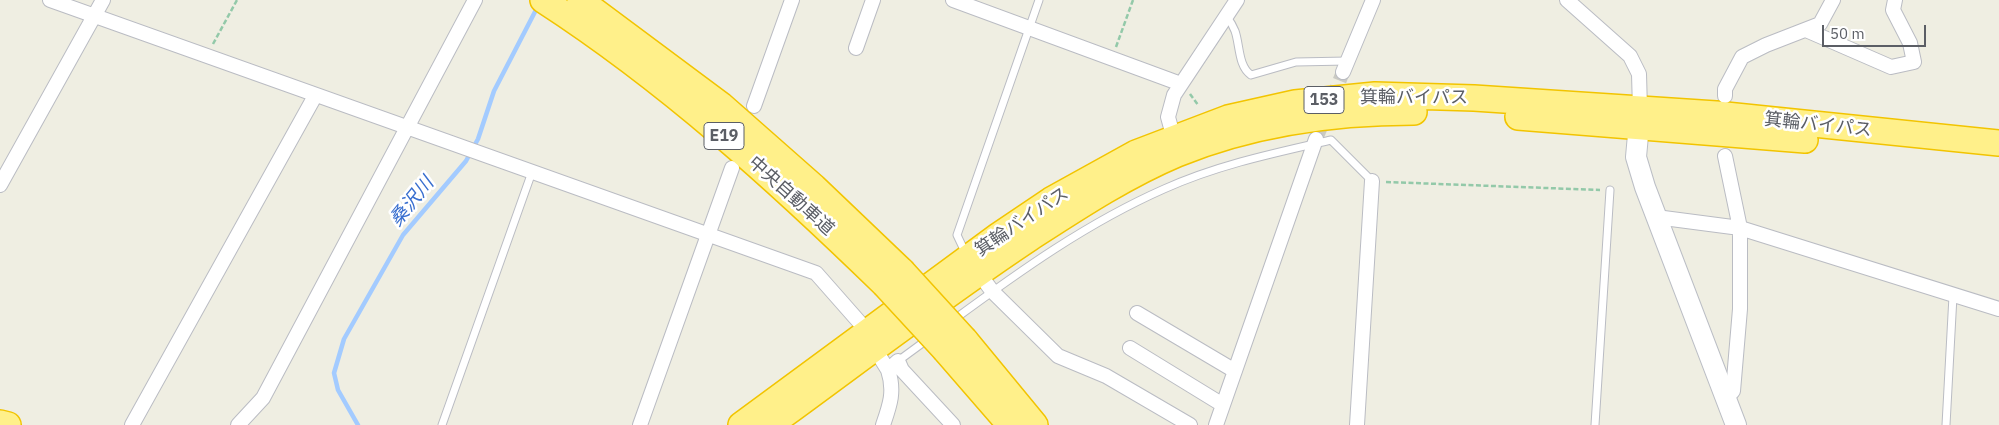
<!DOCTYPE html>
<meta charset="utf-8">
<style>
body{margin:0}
#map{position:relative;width:1999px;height:425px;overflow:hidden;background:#efeee2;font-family:"IBM Plex Sans",sans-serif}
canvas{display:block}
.scale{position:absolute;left:1822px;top:25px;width:104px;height:22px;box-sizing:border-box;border:2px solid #5b5e65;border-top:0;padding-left:6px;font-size:15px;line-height:18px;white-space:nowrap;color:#5b5e65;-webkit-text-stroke:4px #fff;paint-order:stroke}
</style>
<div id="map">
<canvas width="1999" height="425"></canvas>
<div class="scale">50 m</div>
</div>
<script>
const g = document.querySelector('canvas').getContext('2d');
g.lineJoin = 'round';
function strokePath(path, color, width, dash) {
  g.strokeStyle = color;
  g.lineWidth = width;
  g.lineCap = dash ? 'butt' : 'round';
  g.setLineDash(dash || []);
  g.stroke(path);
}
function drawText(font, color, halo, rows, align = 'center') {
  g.font = font + ' "IBM Plex Sans","Noto Sans JP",sans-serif';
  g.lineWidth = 5;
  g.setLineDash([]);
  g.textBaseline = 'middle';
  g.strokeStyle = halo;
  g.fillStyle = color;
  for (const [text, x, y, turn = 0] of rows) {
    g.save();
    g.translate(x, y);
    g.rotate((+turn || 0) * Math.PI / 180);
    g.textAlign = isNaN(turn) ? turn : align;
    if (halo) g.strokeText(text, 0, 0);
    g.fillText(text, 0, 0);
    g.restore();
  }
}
const stream = new Path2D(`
 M358 425 338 390 334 373 344 339 403 235 466 161 478 139 494 91 538 6`);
const streetTunnel = new Path2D(`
 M1316 139 1343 72`);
const path = new Path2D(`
 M213 44 237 0
 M1116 47 1133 0
 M1190 94 1198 105
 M1386 182 1600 190`);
const lane = new Path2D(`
 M1227 17C1230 21 1233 26 1235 31 1240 45 1238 66 1251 75L1296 62 1347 61
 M966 254 957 235 1039 0
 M952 321C1020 271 1087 223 1164 189 1217 165 1274 153 1331 140L1372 181
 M898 361 928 339
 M442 425 532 172
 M1595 425 1610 190
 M1946 425 1953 296`);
const street = new Path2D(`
 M50 0 816 273 868 332
 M953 0 1181 84
 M1567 0 1630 56 1639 74 1640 109
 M1806 30 1891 67 1914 62 1910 43 1893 10 1895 0
 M856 48 873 0
 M1343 72 1373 0
 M1725 96V89L1742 57 1766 45 1820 24 1833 0
 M754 106 792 0
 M1174 139 1168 117 1174 95 1237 0
 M1725 156 1740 228V309L1733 391 1726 398
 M0 185 103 0
 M1656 217 1740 228 1999 309
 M978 272 992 291 1058 356 1106 376 1190 425
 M1137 313 1235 371
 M1130 348 1223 405
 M875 349 888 370 898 361 902 370 953 425
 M132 425 315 96
 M238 425 263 398 475 0
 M640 425 732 168
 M883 425C890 405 895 391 888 370
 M1216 425 1316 139
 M1357 425 1372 181`);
const secondary = new Path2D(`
 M1640 113 1636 157 1645 187 1736 425`);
const highway = new Path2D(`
 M543 0C668 81 778 181 884 284
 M580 0 721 105 814 187 902 271
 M1518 117 1805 140
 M965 340 1035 425
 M945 350 1010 425
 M0 423 8 425
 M741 425 999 235 1051 200 1136 153 1228 118 1295 103 1375 95 1474 98 1716 114 1999 143
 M770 425C857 362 941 297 1030 238 1078 207 1125 176 1177 154 1251 124 1335 112 1414 112`);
const highwayBridge = new Path2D(`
 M902 271 965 340
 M884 284 945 350`);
const shields = [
 [1324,100,40],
 [724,136,40]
];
const shieldNames = [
 ["153",1324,100],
 ["E19",724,136]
];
const streetNames = [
 ["箕輪バイパス",1414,98],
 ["箕輪バイパス",1818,125,6],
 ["中央自動車道",791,196,42],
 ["箕輪バイパス",1022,222,-34]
];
const waterNames = [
 ["桑沢川",412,202,-51]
];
strokePath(stream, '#a3cbff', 4.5);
strokePath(streetTunnel, '#cacac3', 14, [14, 7]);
strokePath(lane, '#babcc3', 9);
strokePath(street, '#babcc3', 16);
strokePath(secondary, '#bbbec5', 22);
strokePath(highway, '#f2c400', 28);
strokePath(path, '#93c9a9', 2.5, [5, 2.5]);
strokePath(lane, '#fff', 7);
strokePath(street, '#fff', 14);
strokePath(secondary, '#fff', 20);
strokePath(highway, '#fff08a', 25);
strokePath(highwayBridge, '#f2c400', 28, []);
strokePath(highwayBridge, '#fff08a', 25);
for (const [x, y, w] of shields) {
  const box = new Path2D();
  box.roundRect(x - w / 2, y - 13.5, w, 27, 4);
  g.fillStyle = '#fff';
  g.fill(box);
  strokePath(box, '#5b5e65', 1);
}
drawText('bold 16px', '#5b5e65', null, shieldNames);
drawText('18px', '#5b5e65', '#fff', streetNames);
drawText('italic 19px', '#396fcf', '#fff', waterNames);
</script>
